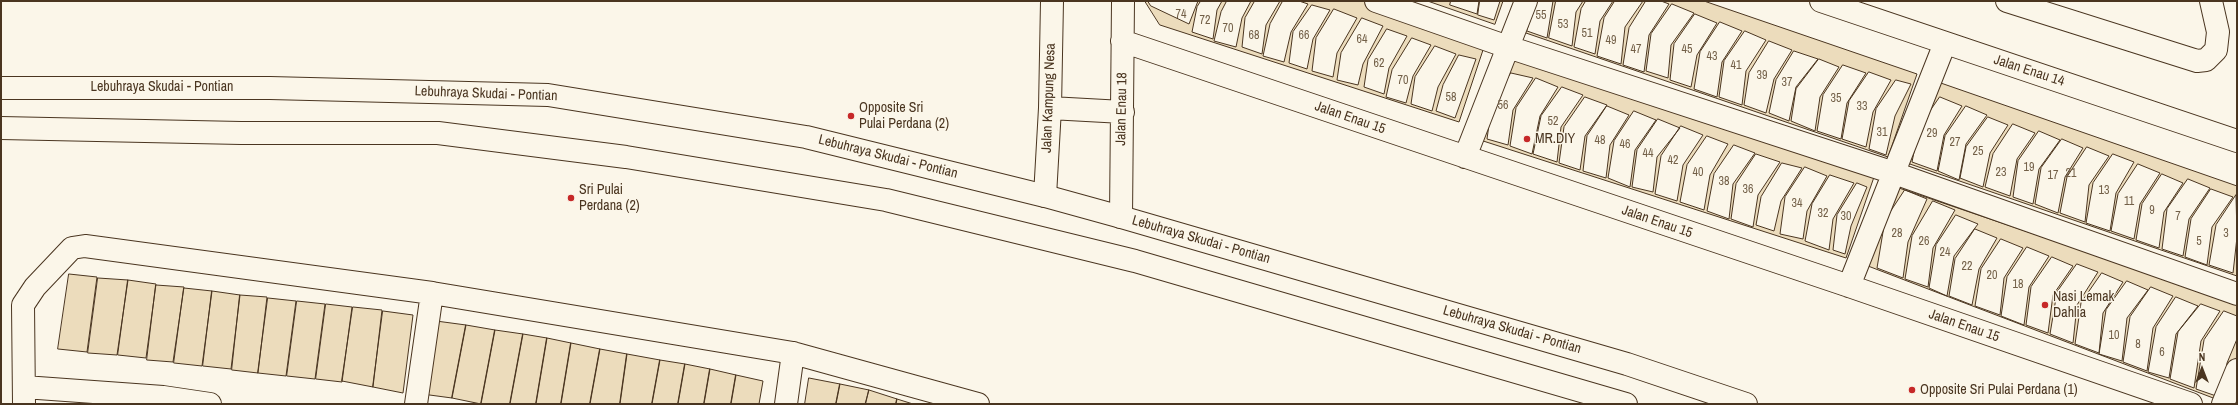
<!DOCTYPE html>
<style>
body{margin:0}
#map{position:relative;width:2238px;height:405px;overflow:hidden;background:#fbf6e9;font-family:"Archivo Narrow",sans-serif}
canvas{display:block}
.frame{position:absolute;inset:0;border:2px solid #4a3520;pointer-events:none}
.north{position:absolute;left:2182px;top:349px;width:40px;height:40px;-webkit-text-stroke:3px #fbf6e9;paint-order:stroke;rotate:0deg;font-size:11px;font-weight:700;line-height:16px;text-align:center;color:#4a3520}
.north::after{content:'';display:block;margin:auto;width:14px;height:18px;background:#4a3520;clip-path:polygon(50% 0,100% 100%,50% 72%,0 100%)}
</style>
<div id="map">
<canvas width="2238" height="405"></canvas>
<div class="frame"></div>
<div class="north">N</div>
</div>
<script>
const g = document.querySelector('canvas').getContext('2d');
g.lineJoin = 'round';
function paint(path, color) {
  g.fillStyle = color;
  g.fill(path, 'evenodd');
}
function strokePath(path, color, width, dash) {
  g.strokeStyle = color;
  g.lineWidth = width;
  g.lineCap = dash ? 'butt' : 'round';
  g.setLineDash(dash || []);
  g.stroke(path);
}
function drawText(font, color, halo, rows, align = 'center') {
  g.font = font + ' "Archivo Narrow",sans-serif';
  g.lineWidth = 3;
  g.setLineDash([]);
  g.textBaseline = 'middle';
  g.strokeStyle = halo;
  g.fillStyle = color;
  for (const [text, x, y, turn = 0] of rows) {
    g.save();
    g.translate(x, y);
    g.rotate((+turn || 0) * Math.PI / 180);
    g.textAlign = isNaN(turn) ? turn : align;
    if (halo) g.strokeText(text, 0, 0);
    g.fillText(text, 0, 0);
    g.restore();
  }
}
const building = new Path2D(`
 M1145 1H1369L1486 41 1459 122 1160 25Z
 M1148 1H1198L1189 24 1151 6Z
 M1201 1H1222L1217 10 1213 39 1192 32 1197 7Z
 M1227 1H1251L1242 18 1236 47 1214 41 1221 12Z
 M1255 1H1280L1266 25 1262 54 1242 47 1245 18Z
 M1283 1H1299L1308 4 1291 32 1284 62 1263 56 1270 24Z
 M1428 1H1503L1495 24Z
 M1451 1H1479L1477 14 1450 5Z
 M1480 1H1500L1494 20 1478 15Z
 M1534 1H1704L1917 74 1888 157 1523 32Z
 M1536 1H1553L1547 38 1527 31Z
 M1556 1H1583L1576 12 1572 46 1549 38Z
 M1586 1H1613L1600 21 1595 54 1574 47 1581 9Z
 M1615 1H1643L1625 27 1621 64 1597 56 1604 18Z
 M1646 1H1661L1669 4 1649 35 1644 72 1623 65 1629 28Z
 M1672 4 1694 13 1671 45 1668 78 1646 71 1651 34Z
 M1312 5 1330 10 1313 39 1307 69 1289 63 1293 32Z
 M1334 9 1357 18 1337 53 1333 77 1312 71 1316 38Z
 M1695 14 1717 23 1697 55 1691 87 1670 80 1674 44Z
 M1362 18 1383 26 1363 64 1358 85 1337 80 1341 53Z
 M1720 22 1742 31 1722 62 1717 97 1694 89 1700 52Z
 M1387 29 1407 36 1389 68 1384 94 1364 87 1368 60Z
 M1745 31 1766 40 1746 71 1742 105 1719 97 1724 61Z
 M1412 38 1431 45 1413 76 1406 103 1386 97 1392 70Z
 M1769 41 1792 50 1774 79 1766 113 1744 105 1749 73Z
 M1435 46 1456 54 1438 87 1432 111 1411 104 1415 77Z
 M1794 51 1818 59 1796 87 1789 121 1769 113 1776 80Z
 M1459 55 1476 59 1455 118 1436 111 1443 85Z
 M1508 56 1874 177 1846 258 1477 139Z
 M1819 59 1839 67 1820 97 1815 131 1791 121 1796 89Z
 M1843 65 1866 73 1847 103 1841 139 1817 131 1823 95Z
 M1869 72 1891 80 1873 112 1866 147 1842 139 1849 101Z
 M1511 73 1533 78 1513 110 1508 145 1487 139 1492 103Z
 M1536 78 1558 87 1540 116 1532 154 1510 146 1516 108Z
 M1896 80 1911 84 1895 116 1886 155 1869 149 1876 109Z
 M1935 81 2237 186V276L1904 162Z
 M1562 87 1583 95 1561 127 1557 162 1533 154 1541 116Z
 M1585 97 1607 105 1585 136 1580 170 1559 163 1564 127Z
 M1940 97 1962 106 1944 135 1937 171 1912 162 1919 127Z
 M1607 106 1629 115 1610 145 1606 178 1583 171 1587 136Z
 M1966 106 1987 115 1966 144 1959 180 1938 171 1945 136Z
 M1634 111 1656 120 1635 150 1630 187 1608 178 1614 141Z
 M1988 117 2008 125 1990 153 1983 187 1960 178 1966 147Z
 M1658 119 1680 128 1657 157 1653 192 1632 187 1637 150Z
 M2013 124 2035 133 2017 159 2010 196 1985 187 1993 154Z
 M1681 126 1703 135 1683 165 1677 201 1655 194 1661 156Z
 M2039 131 2060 140 2039 169 2033 204 2013 197 2018 161Z
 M1707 136 1728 144 1710 175 1704 210 1680 202 1687 165Z
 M2062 139 2083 148 2065 177 2058 213 2035 204 2041 168Z
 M1734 145 1755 153 1733 184 1729 219 1707 211 1714 174Z
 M2087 147 2109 156 2089 185 2085 222 2060 213 2067 177Z
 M1756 154 1780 162 1758 195 1753 227 1731 219 1736 184Z
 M2113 154 2134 162 2116 193 2110 231 2086 223 2093 183Z
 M1782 163 1802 168 1781 201 1774 231 1756 225 1761 197Z
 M2138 164 2160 173 2140 204 2134 239 2111 231 2118 194Z
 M1805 167 1827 176 1807 211 1803 239 1780 234 1785 197Z
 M2162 174 2183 183 2164 212 2159 248 2136 240 2142 204Z
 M1830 175 1854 183 1833 219 1829 250 1805 241 1812 204Z
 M2188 179 2210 188 2189 219 2183 256 2162 249 2167 209Z
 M1857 183 1867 187 1851 226 1845 254 1833 250 1837 215Z
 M1896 187 2237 303V356L2221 401 1868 266Z
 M2211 189 2233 197 2212 227 2207 265 2185 257 2191 219Z
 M1905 190 1927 199 1908 242 1903 278 1877 268 1885 220Z
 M2236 195 2237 237 2233 273 2209 265 2216 225Z
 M1933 201 1955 210 1933 248 1928 287 1905 279 1912 236Z
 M1956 215 1978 224 1954 256 1947 296 1929 288 1936 245Z
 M1975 229 1997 238 1979 269 1972 305 1949 296 1955 259Z
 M2001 239 2023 248 2004 278 2000 315 1975 306 1981 269Z
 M2027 247 2049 256 2029 287 2024 325 2001 316 2007 277Z
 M2052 257 2073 266 2053 295 2048 333 2026 325 2031 287Z
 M2077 264 2098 272 2077 305 2073 343 2050 334 2057 292Z
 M2102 273 2123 282 2103 313 2099 353 2075 344 2081 303Z
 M69 274 97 277 87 352 58 349Z
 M98 278 128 280 117 355 88 353Z
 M128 280 156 284 146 358 118 355Z
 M2127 281 2148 290 2127 318 2122 361 2099 354 2106 310Z
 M156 285 184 287 173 362 147 360Z
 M2151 287 2173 296 2153 328 2147 371 2123 362 2130 317Z
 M184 288 212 291 202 366 174 363Z
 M212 291 240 295 231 369 203 366Z
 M240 295 267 297 258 373 232 370Z
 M2176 297 2198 306 2176 334 2169 378 2148 372 2156 327Z
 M268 298 296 301 286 376 258 373Z
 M297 301 325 304 315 379 287 376Z
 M326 304 352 307 342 382 316 379Z
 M2201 304 2220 311 2201 341 2194 388 2170 379 2178 332Z
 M353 307 382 310 373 387 342 381Z
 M383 311 413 315 403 393 373 387Z
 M2224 311 2237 316V339L2227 363 2222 398 2196 389 2204 340Z
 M436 321 466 325 452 398 422 394Z
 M466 325 495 330 481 404 452 398Z
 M495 330 523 334 510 404H481Z
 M523 334 547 338 536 404H510Z
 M547 338 571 343 561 404H536Z
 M571 343 600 349 590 404H561Z
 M600 349 627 354 620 404H590Z
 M627 354 660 360 652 404H620Z
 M660 360 685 364 678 404H652Z
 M685 364 710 369 704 404H678Z
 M710 369 736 375 731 404H704Z
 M736 375 763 381 759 404H731Z
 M809 378 840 384 836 404H805Z
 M840 384 869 390 865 404H836Z
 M869 390 897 399 896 404H866Z
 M897 399 913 404H896Z`);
const minor = new Path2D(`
 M1376 1 1508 47 1894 173 2237 294
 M1821 1 2237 141
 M2007 1 2197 61 2206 60 2216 50 2218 32 2211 1
 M1122 41 1849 286 2191 404
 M1050 108 1123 112
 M1465 157 1526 1
 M1045 196 1050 108 1052 1
 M1121 217 1123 1
 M1849 286 1945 43
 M24 387 163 397 210 404
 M24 404 23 305 35 287 72 248 85 246 432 293 793 353 978 404
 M416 404 432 293
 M786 404 793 353
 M2223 404 2237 370`);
const highway = new Path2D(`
 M1 88H270L548 95 806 137 1045 196 1121 217 1627 364 1746 404
 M1 128 241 133H438L626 157 886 200 1135 261 1626 404`);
const markers = [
 [851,116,4,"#c62828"],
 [1527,139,4,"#c62828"],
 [571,198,4,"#c62828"],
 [2045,305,4,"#c62828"],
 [1912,390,4,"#c62828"]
];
const numberNames = [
 ["74",1181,15],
 ["55",1541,16],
 ["72",1205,21],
 ["53",1563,25],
 ["70",1228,29],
 ["51",1587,34],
 ["68",1254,36],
 ["66",1304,36],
 ["64",1362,40],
 ["49",1611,41],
 ["47",1636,50],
 ["45",1687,50],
 ["43",1712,57],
 ["62",1379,64],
 ["41",1736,66],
 ["39",1762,76],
 ["70",1403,81],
 ["37",1787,83],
 ["58",1451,98],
 ["35",1836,99],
 ["56",1503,106],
 ["33",1862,107],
 ["52",1553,122],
 ["31",1882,133],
 ["29",1932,134],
 ["48",1600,141],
 ["27",1955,143],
 ["46",1625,145],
 ["25",1978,152],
 ["44",1648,154],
 ["42",1673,161],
 ["19",2029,168],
 ["40",1698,173],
 ["23",2001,173],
 ["21",2071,174],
 ["17",2053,176],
 ["38",1724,182],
 ["36",1748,190],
 ["13",2104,191],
 ["11",2129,202],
 ["34",1797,204],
 ["9",2152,211],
 ["32",1823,214],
 ["30",1846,217],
 ["7",2178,217],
 ["28",1897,234],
 ["3",2226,234],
 ["26",1924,242],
 ["5",2199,242],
 ["24",1945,253],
 ["22",1967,267],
 ["20",1992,276],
 ["18",2018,285],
 ["10",2114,336],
 ["8",2138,345],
 ["6",2162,353]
];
const streetNames = [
 ["Jalan Enau 14",2029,71,18],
 ["Lebuhraya Skudai - Pontian",162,87],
 ["Lebuhraya Skudai - Pontian",486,94,2],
 ["Jalan Kampung Nesa",1049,98,-88],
 ["Jalan Enau 18",1122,109,-89],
 ["Jalan Enau 15",1350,118,19],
 ["Lebuhraya Skudai - Pontian",888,157,14],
 ["Jalan Enau 15",1657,222,19],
 ["Lebuhraya Skudai - Pontian",1201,240,16],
 ["Jalan Enau 15",1964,326,19],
 ["Lebuhraya Skudai - Pontian",1512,330,16]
];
const poiNames = [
 ["Opposite Sri",859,108],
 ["Pulai Perdana (2)",859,124],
 ["MR.DIY",1535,139],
 ["Sri Pulai",579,190],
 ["Perdana (2)",579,206],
 ["Nasi Lemak",2053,297],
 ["Dahlia",2053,313],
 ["Opposite Sri Pulai Perdana (1)",1920,390]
];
paint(building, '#ecdcbc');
strokePath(building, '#4a3520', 1);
strokePath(minor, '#4a3520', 24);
strokePath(highway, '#4a3520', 24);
strokePath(minor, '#fbf6e9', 22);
strokePath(highway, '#fbf6e9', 22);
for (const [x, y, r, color] of markers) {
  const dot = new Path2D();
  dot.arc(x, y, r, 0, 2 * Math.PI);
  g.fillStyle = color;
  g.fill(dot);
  strokePath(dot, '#fbf6e9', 1.5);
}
drawText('12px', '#725f47', null, numberNames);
drawText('14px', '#4a3520', '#fbf6e9', streetNames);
drawText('14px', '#4a3520', '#fbf6e9', poiNames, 'left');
</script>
